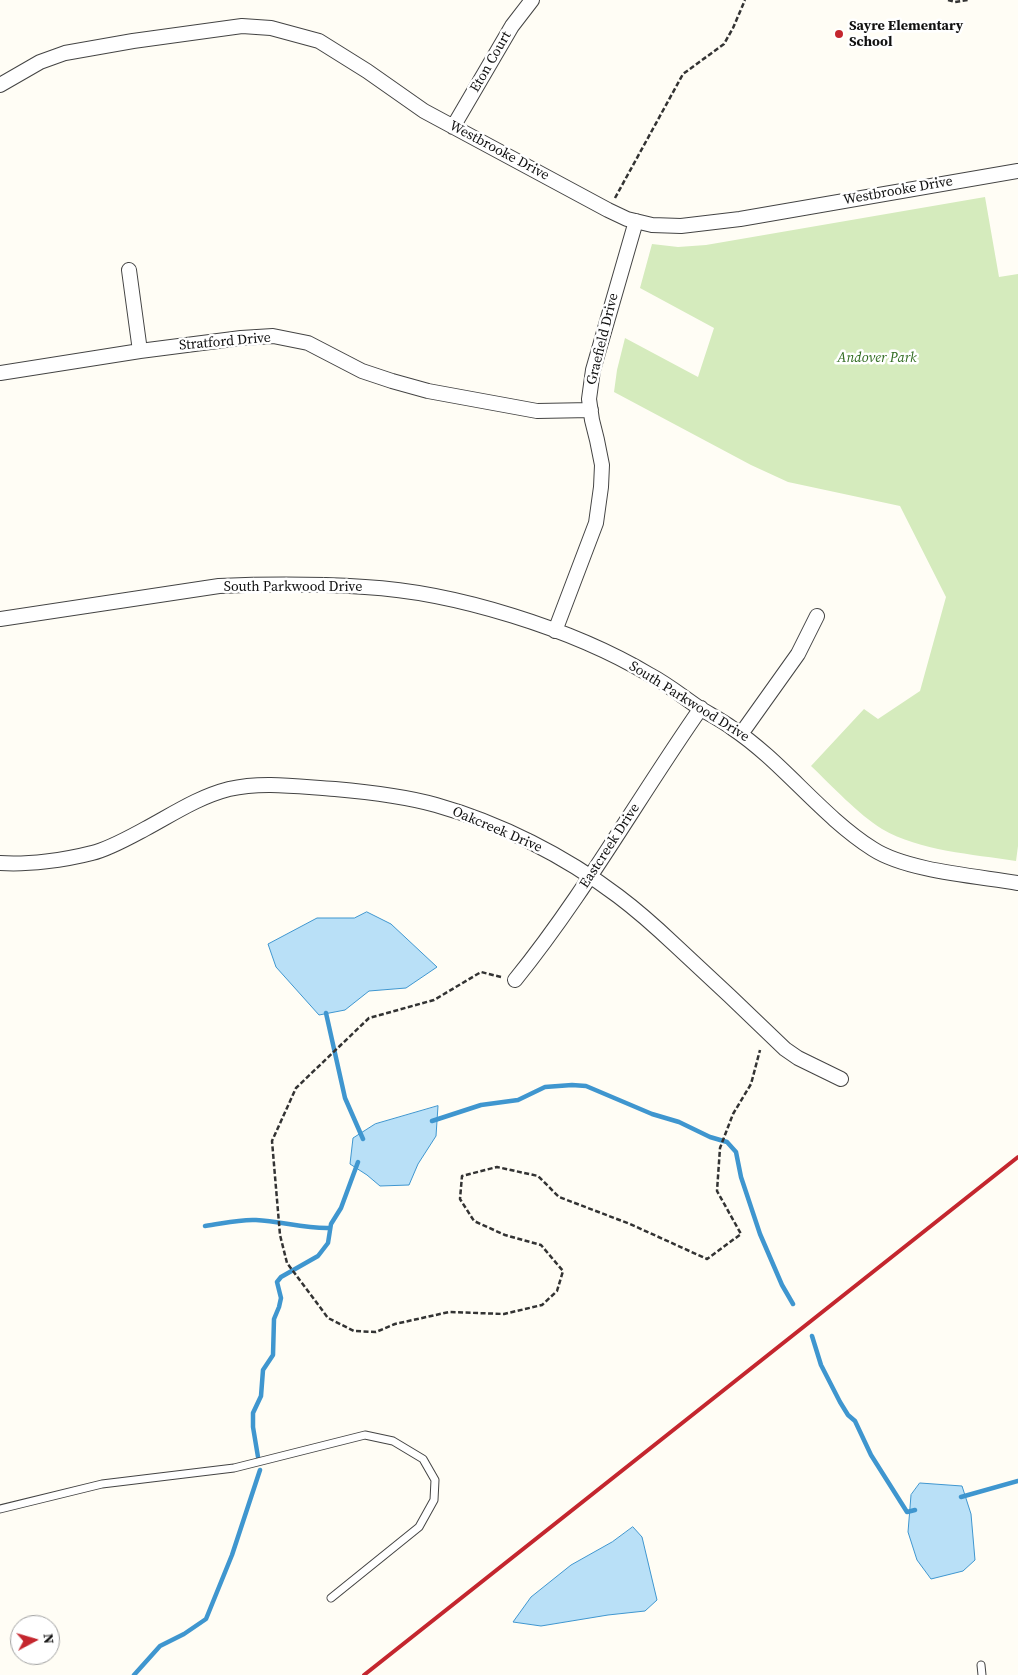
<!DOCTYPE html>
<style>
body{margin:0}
#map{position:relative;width:1018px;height:1675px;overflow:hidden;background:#fffdf5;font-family:"Source Serif 4",serif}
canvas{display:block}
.north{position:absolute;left:10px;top:1615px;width:50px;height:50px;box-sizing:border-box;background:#fff;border:1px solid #a0a0a0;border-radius:50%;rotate:84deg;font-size:14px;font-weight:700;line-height:20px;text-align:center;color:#111}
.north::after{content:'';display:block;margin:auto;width:18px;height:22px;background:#c4262e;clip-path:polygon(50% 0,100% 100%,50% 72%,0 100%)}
</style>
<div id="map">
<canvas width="1018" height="1675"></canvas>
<div class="north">N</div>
</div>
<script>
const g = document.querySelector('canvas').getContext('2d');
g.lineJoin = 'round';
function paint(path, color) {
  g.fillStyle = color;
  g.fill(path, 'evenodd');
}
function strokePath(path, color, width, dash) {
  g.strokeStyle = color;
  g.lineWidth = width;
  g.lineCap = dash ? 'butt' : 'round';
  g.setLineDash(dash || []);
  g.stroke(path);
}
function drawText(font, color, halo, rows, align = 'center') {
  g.font = font + ' "Source Serif 4",serif';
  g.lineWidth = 5;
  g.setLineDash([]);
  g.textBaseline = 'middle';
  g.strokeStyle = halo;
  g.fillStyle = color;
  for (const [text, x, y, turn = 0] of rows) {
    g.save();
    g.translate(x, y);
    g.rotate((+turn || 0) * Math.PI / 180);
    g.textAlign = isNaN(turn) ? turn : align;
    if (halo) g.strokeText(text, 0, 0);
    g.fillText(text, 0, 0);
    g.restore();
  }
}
const green = new Path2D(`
 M985 197 999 277 1018 274V846L1016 861C972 854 920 851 882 829 858 814 832 786 811 766L864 709 878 719 920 691 946 597 900 506 788 482 751 465 614 392 617 370 625 338 698 377 714 328 640 288 652 244 678 247 706 245Z`);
const water = new Path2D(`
 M367 912 391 924 437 967 406 988 369 991 345 1010 319 1015 276 967 268 944 317 918H354Z
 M438 1106 436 1136 418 1164 409 1185 380 1186 367 1175 350 1164 353 1138 375 1124Z
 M920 1483 962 1486 971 1514 975 1560 963 1571 931 1579 917 1560 908 1532 911 1495Z
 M633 1527 642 1537 657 1600 645 1611 608 1615 541 1626 513 1622 531 1597 571 1565 612 1542Z`);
const stream = new Path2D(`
 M326 1013 345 1098 363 1139
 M432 1121 481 1105 518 1100 545 1087 572 1085 586 1086 652 1114 679 1122 710 1137 727 1142 736 1152 741 1177 760 1234 782 1285 793 1304
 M205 1226C221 1224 239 1219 256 1220 281 1221 305 1229 330 1228
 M812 1336 821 1365 840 1402 848 1415 855 1421 871 1455 907 1512 915 1510
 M258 1457 253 1427V1413L261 1396 263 1370 273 1355 274 1319 279 1307 281 1298 277 1282 281 1277 318 1256 328 1243 331 1224 341 1208 358 1162
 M961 1497 1018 1481
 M134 1675 160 1646 184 1634 206 1619 232 1555 260 1470`);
const path = new Path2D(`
 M948 0 955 2 968 0
 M615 198 683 74 724 44 733 28 745 0
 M501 977 481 972 434 1000 369 1018 296 1088 272 1141 280 1235 287 1263 328 1318 354 1331 376 1332 395 1324 449 1312 504 1314 542 1305 557 1291 563 1271 541 1245 505 1235 474 1221 460 1199 462 1176 497 1167 538 1176 559 1197 630 1224 707 1259 741 1234 717 1191 720 1148 733 1114 751 1084 760 1050`);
const service = new Path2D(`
 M0 1509 102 1484 234 1468 365 1435 393 1441 423 1459 435 1480 434 1500 419 1527 331 1598
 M981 1665 982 1675`);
const minor = new Path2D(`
 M0 85 40 62 65 53 133 41 242 26 271 28 319 41 367 71 424 111 608 210 627 219 652 225 681 226 740 219 1018 171
 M453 127 512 26 532 0
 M129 270 140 351
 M0 373 140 351 241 338 273 336 308 343 362 371 392 381 428 391 537 411 591 410
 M0 619 219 586C267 584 317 584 365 587 455 592 573 629 650 675 667 684 682 696 698 707 709 714 721 720 732 728 783 762 820 815 873 849 907 871 977 876 1018 883
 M555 631 596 523 601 487 602 465 597 440 592 420 589 399 593 370 636 221
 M741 734 798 654 817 616
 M0 863C28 865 65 860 92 853 109 849 130 837 145 829 173 814 198 797 229 789 263 781 301 787 335 789 369 792 404 796 436 805 500 823 565 856 618 896 638 911 657 928 675 945 712 979 749 1014 785 1049L798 1058 841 1079
 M515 980C584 895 638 798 701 708`);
const rail = new Path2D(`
 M364 1675 1018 1157`);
const markers = [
 [839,34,5,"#c4262e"]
];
const poiNames = [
 ["Sayre Elementary",849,26],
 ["School",849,42]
];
const streetNames = [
 ["Eton Court",491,62,-60],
 ["Westbrooke Drive",499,151,28],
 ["Westbrooke Drive",898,191,-10],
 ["Graefield Drive",603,339,-76],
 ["Stratford Drive",225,342,-5],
 ["South Parkwood Drive",293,587],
 ["South Parkwood Drive",689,702,32],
 ["Oakcreek Drive",497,830,23],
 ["Eastcreek Drive",610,846,-57]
];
const parkNames = [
 ["Andover Park",877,358]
];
paint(green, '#d5ebbd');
paint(water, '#b9e0f7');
strokePath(water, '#3f96cf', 1);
strokePath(stream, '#3f96cf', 4.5);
strokePath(service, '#444', 9);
strokePath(minor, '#444', 16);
strokePath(path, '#333', 2.5, [5, 2.5]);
strokePath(service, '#fff', 7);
strokePath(minor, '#fff', 14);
strokePath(rail, '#c4262e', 4);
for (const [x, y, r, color] of markers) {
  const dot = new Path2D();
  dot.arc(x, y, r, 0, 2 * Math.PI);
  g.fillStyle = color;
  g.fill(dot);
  strokePath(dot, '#fff', 2);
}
drawText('bold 14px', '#111', '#fff', poiNames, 'left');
drawText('14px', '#111', '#fff', streetNames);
drawText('italic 14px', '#2f6b1f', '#fff', parkNames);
</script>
